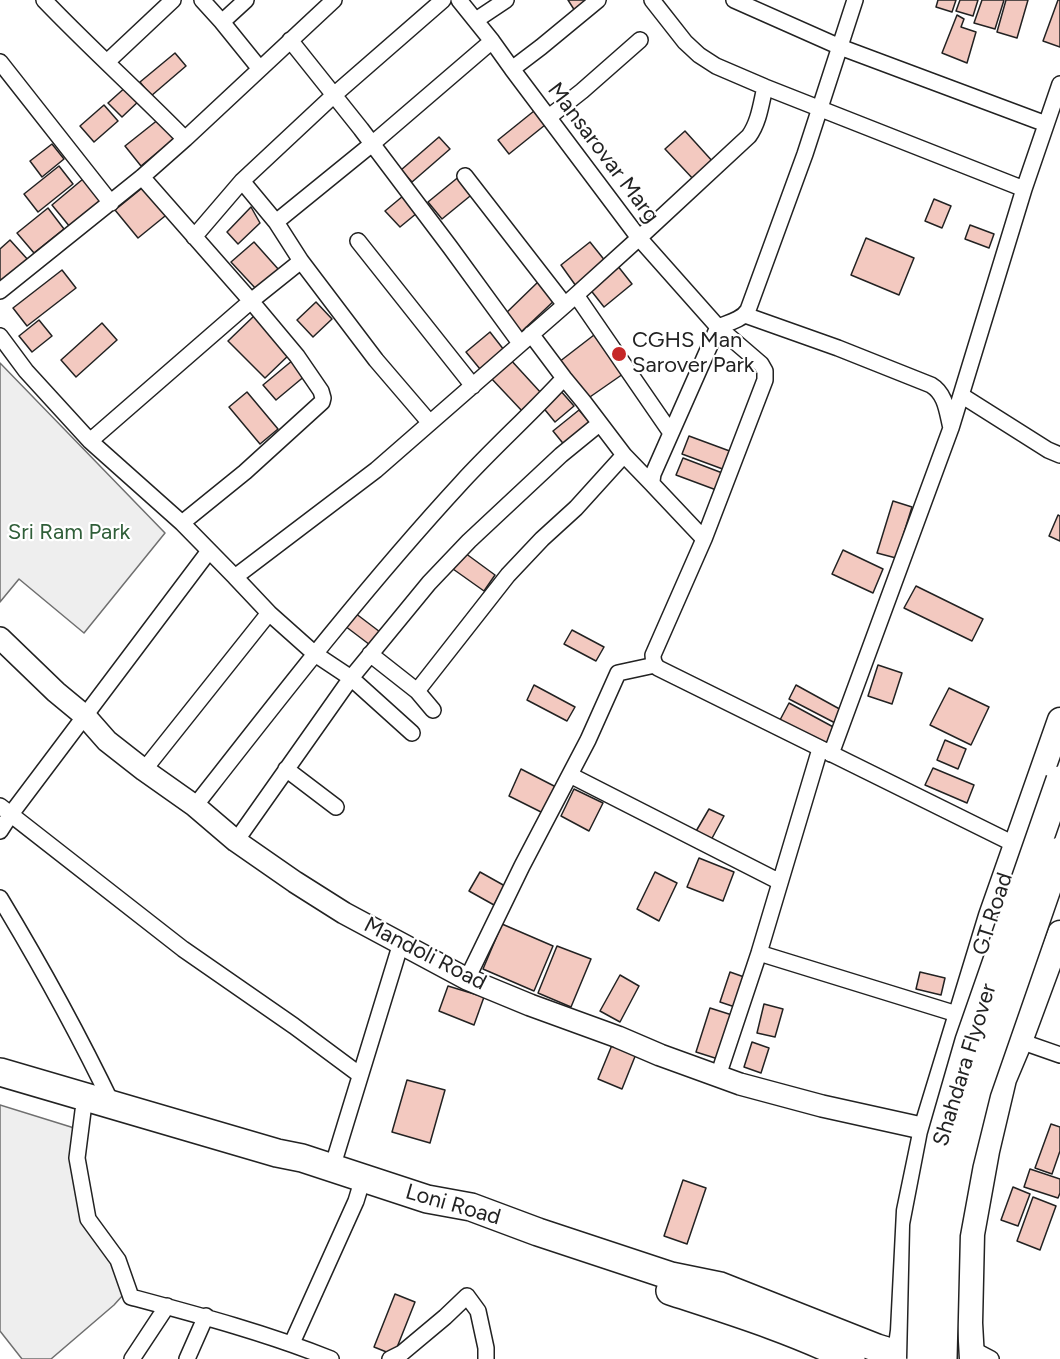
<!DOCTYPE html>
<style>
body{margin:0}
canvas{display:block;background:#fff}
</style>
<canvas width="1060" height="1359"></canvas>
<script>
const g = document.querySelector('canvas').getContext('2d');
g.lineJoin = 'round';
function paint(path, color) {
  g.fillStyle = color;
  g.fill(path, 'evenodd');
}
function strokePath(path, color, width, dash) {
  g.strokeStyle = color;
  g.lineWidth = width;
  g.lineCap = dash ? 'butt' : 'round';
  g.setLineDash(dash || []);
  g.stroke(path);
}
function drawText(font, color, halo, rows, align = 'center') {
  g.font = font + ' Figtree,sans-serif';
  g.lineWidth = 4.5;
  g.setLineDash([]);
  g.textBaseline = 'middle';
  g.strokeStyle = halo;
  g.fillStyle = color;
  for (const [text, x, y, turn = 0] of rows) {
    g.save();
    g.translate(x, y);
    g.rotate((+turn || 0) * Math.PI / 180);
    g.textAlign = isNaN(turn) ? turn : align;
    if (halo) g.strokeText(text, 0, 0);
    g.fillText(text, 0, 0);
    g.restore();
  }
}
const green = new Path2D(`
 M0 363 165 533 84 633 19 579 0 602Z
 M0 1105 71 1127 78 1131 80 1188 109 1252 123 1295 114 1305 51 1359H22L0 1331Z`);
const building = new Path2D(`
 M568 0H587L575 11Z
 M938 0H956L952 12 936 7Z
 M960 0H978L973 16 956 11Z
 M982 0H1004L995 29 974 23Z
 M1006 0H1028L1017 38 997 32Z
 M1058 0H1060V47L1043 41Z
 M957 15 964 19 961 27 976 32 967 63 942 53Z
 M175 53 186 66 151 96 140 82Z
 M128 85 141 99 122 117 108 103Z
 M104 105 118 121 94 142 80 126Z
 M534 111 545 125 509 154 498 140Z
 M159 119 174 139 141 166 125 146Z
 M685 131 714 163 695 181 665 149Z
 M439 137 450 149 412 182 401 170Z
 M52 144 64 159 42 177 30 161Z
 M59 166 73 184 38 212 24 194Z
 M461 175 475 192 442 219 428 202Z
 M83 179 101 201 70 227 52 205Z
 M147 184 170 212 138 238 115 210Z
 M403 196 417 213 400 227 385 211Z
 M934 199 951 206 942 228 925 221Z
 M251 207 260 223 238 244 227 232Z
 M48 208 64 229 34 253 17 233Z
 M970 225 994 234 989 248 965 239Z
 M866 238 914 258 899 295 851 275Z
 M10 240 29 261 0 287V249Z
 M254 242 279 270 257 290 231 262Z
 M590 242 606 262 576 286 561 265Z
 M617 265 632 284 604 307 589 288Z
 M62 270 76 288 27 326 13 308Z
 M540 280 557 298 520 333 503 316Z
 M316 302 332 319 313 337 297 320Z
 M255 315 292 352 265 378 228 341Z
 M39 320 52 336 32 352 19 336Z
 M102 323 117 340 76 377 61 360Z
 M490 332 504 350 480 369 466 352Z
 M594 335 623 374 587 399 559 362Z
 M509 358 542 394 523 412 490 377Z
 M293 360 306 375 276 400 263 385Z
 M559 389 574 406 555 422 541 405Z
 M247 392 278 429 260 444 229 407Z
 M579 410 592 425 566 447 553 431Z
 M689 436 735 453 728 471 682 454Z
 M683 458 725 474 719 491 676 475Z
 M893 501 912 507 896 558 877 553Z
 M1058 515 1060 516V541L1049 536Z
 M843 550 883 569 873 593 832 574Z
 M465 553 495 575 484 591 453 569Z
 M916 586 983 619 972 641 904 608Z
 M355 613 384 635 374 648 345 626Z
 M572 630 604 647 596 661 564 644Z
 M878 665 902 673 892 704 868 696Z
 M534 685 575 707 567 721 527 700Z
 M796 685 845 712 839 725 789 699Z
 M949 688 989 707 971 745 930 725Z
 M789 703 837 729 828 746 780 720Z
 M945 740 966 749 958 769 937 760Z
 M933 768 974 785 967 803 925 785Z
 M521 769 556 787 543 813 509 796Z
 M574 789 603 803 589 831 561 816Z
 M709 809 724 816 710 842 695 833Z
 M699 858 734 872 723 901 687 887Z
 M480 872 505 886 494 905 469 891Z
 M655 872 677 883 659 921 637 909Z
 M502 924 553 946 534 991 483 969Z
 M557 946 591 959 571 1007 538 993Z
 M730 972 747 978 738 1008 720 1002Z
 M920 972 945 978 941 995 916 989Z
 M620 975 639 986 620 1022 600 1011Z
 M448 986 484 997 474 1025 439 1011Z
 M764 1004 783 1009 775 1037 757 1033Z
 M710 1008 732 1015 718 1059 696 1052Z
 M752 1042 769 1048 761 1073 744 1067Z
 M612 1045 636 1054 622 1089 598 1079Z
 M407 1080 445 1090 430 1143 392 1132Z
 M1051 1124 1060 1127V1151L1052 1174 1035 1168Z
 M1030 1169 1060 1179V1193L1058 1198 1024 1187Z
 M683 1180 706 1188 687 1244 664 1236Z
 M1013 1187 1030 1194 1018 1226 1001 1220Z
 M1033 1197 1056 1206 1040 1250 1017 1241Z
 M395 1294 415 1302 394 1355 374 1347Z`);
const street = new Path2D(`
 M44 0C90 48 139 92 185 139
 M202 0 222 22 260 69
 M459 0 492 41 512 69 639 238 718 327 761 364 765 371V380L704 539
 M652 0 685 42 699 55 716 66 765 87 1024 189
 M734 0 840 47 1046 124
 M855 0 805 154 748 310C742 320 728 323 718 327L653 474 652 481 653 485 704 539 653 655C653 661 654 664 658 668L1016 845
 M476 20 506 0
 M222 22 246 0
 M290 40 361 129 450 247 520 343
 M0 62 111 203
 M107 62 173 0
 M512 69 541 47 598 0
 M549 117 582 91 640 40
 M465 176 565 305
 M242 181 276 222 301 261 376 360 430 423
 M276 222 372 144 492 41
 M194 237 242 181 334 95 443 0
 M358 241 473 386
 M0 291 142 177 185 139 334 0
 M576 295 671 433
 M745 315 838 348 931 385C946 394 947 412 951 428
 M531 334 564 378 583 401 624 455 653 485
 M0 336 26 371 90 441 182 523 235 577
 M961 395 1048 450 1060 455
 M90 441 251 301 142 177
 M182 523 245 472 322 402 323 398 321 391 297 356 251 301 301 261
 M269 613 315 654 351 678 412 733
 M370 654 417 691 433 710
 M417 691 508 575 542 539 576 508 624 455
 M831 754 951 428 1024 189 1060 84
 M286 769 336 807
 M144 770 269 613 235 577 376 470 565 305 639 238 749 136C759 122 761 104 765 87
 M570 775 780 882
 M0 806 183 949 294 1026 360 1075
 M195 806C281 696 367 585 462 482 494 447 531 414 564 378
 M0 831 11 814 209 551
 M236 841 351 678 429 583 469 541 561 455 599 424
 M0 898C41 966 79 1035 113 1106
 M759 953 960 1015
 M467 979 522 866 588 740 618 673 655 665
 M1020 1041 1060 1055
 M718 1076 759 953 820 749
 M87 1098 83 1111 77 1158 88 1219 118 1260 131 1297C198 1315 266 1333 331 1359
 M332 1168 401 943
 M292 1343 356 1201 363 1178
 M972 1349 991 1359
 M132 1359 167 1306
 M187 1359 206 1316
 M390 1359 402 1353 445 1317 467 1296 478 1311 486 1348V1359`);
const secondary = new Path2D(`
 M0 638 56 692 85 716 107 741 144 770 195 806 236 841 295 882 344 913 467 979 530 1005 618 1037 660 1055 740 1084 822 1106 926 1129`);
const primary = new Path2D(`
 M899 1359 903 1331 909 1211 926 1129 991 916 1060 720
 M972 1359 970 1323 972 1234 987 1151 1004 1079 1020 1041 1060 933`);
const highway = new Path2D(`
 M0 1072 277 1153 302 1158 427 1199 471 1207 538 1232 671 1276 720 1286 877 1348 900 1355
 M670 1291C731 1311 793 1330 851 1359`);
const highwayBridge = new Path2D(`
 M921 1359 924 1226 941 1138 969 1041 1060 780
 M943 1359 946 1234 959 1163 977 1090 1060 851`);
const markers = [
 [619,354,8,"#c62828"]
];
const streetNames = [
 ["Mansarovar Marg",603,153,53],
 ["GT Road",993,914,-72],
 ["Mandoli Road",425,954,27],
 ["Shahdara Flyover",965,1065,-73],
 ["Loni Road",453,1205,16]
];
const poiNames = [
 ["CGHS Man",632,341],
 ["Sarover Park",632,366]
];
const parkNames = [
 ["Sri Ram Park",69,533]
];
paint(green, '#eee');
strokePath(green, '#6f6f6f', 1.5);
paint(building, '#f3c9c0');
strokePath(building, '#222', 1.5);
strokePath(street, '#222', 18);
strokePath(secondary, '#222', 24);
strokePath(primary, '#222', 27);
strokePath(highway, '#222', 30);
strokePath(street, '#fff', 15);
strokePath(secondary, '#fff', 21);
strokePath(primary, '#fff', 24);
strokePath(highway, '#fff', 27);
strokePath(highwayBridge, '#222', 30, []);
strokePath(highwayBridge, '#fff', 27);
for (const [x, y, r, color] of markers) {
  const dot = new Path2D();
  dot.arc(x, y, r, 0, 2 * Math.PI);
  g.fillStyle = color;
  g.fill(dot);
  strokePath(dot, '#fff', 2);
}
drawText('22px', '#222', '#fff', streetNames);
drawText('22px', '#222', '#fff', poiNames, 'left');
drawText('22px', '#2f5e38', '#fff', parkNames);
</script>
